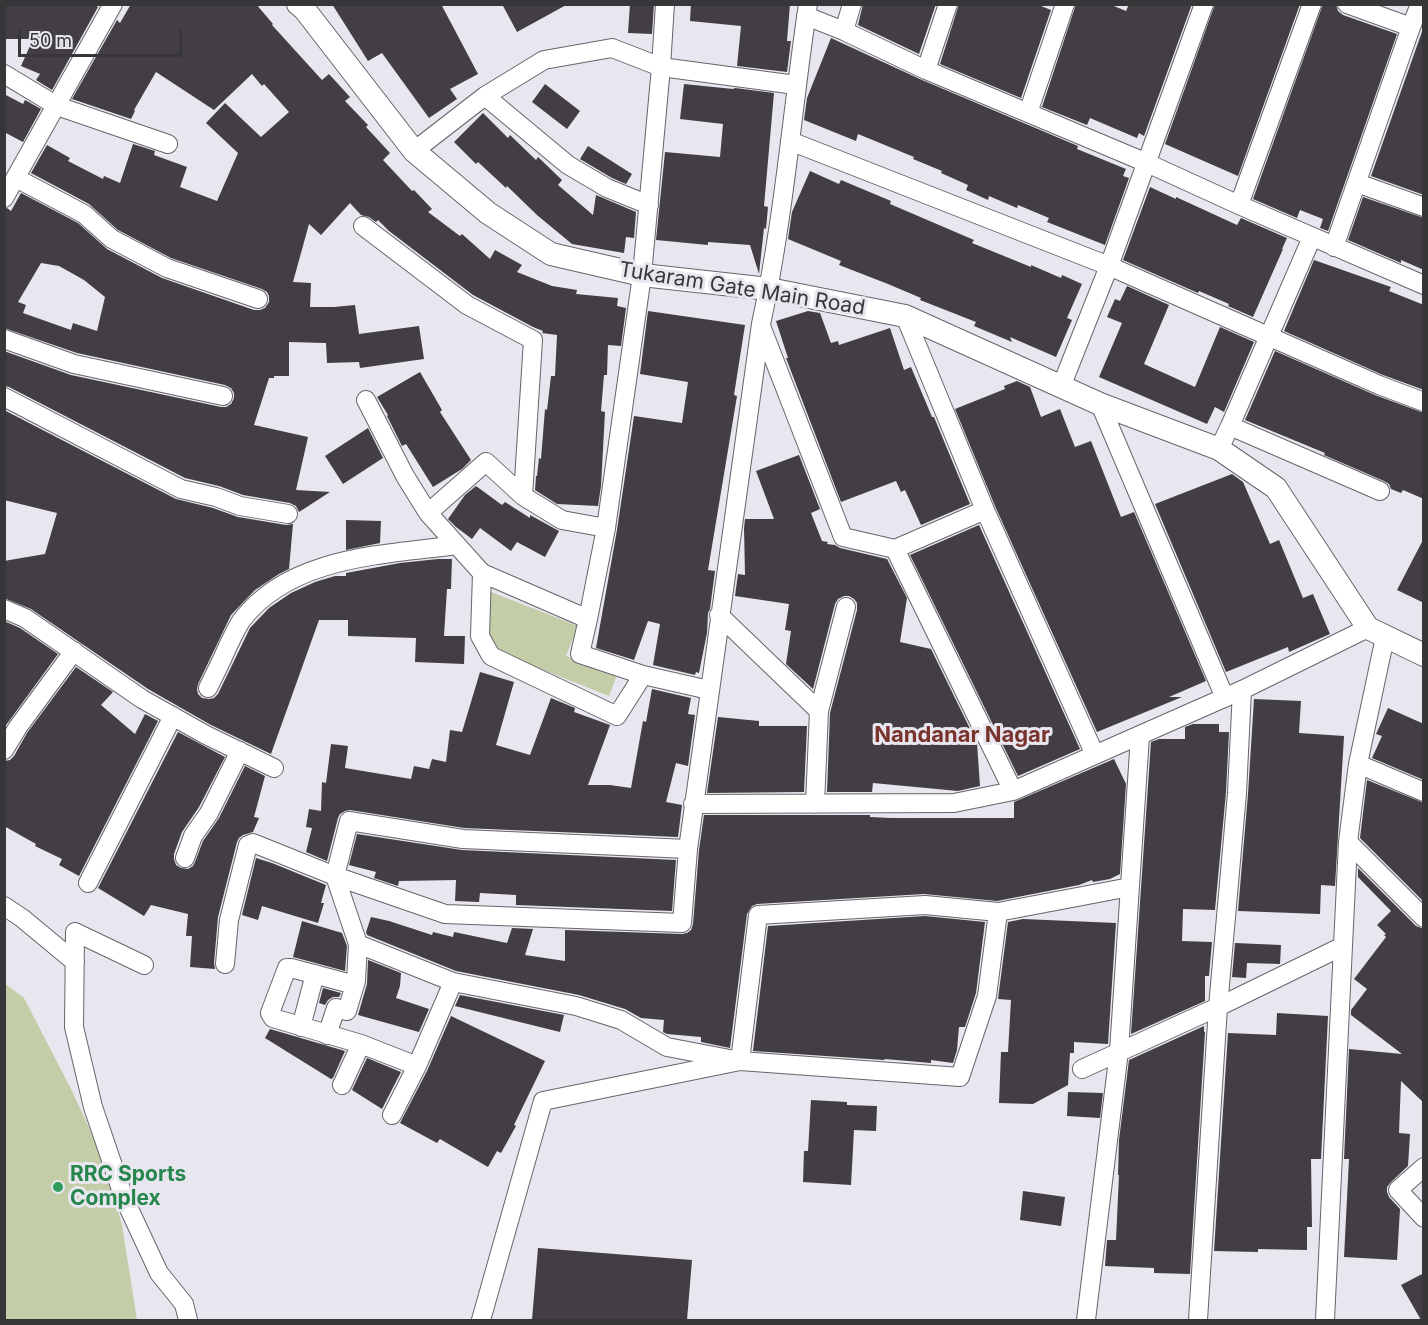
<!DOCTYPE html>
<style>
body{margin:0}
#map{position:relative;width:1428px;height:1325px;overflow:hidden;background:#e8e6ee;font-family:Inter,sans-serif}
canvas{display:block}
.frame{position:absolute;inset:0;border:6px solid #373639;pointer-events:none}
.scale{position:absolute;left:18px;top:30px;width:164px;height:27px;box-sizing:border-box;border:3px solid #373639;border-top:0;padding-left:8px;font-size:18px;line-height:21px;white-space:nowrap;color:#373639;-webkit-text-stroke:4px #e8e6ee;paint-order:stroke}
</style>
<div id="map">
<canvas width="1428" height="1325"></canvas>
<div class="frame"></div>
<div class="scale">50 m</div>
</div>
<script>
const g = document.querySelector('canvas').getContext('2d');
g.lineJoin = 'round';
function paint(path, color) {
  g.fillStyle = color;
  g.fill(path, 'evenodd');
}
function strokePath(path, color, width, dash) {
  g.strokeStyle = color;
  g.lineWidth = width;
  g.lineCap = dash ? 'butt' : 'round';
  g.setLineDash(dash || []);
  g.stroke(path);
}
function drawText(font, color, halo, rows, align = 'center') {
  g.font = font + ' Inter,sans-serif';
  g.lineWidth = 6;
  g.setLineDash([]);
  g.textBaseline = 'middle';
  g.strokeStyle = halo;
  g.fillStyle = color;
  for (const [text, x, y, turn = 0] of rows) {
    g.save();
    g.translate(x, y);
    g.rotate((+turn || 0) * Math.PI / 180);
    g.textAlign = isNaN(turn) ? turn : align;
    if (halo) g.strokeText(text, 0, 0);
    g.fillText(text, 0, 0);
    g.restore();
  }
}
const green = new Path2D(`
 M491 592 578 626 566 656 617 675 609 696 498 652 486 632Z
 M4 983 24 998 71 1089 99 1149 122 1225 137 1320H5Z`);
const building = new Path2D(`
 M6 4H94L98 7 52 90 36 80 40 74 21 66 33 39H6Z
 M131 4H256L273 24 272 25 322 80 329 74 350 97 345 101 368 125 366 127 390 153 383 160 412 191 414 190 432 209 428 212 460 236 462 234 490 259 495 250 522 265 517 272 552 286 577 290 576 294 618 298 617 306 626 308 621 346 608 345 607 375H604L601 411 605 412 601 486 598 506 557 504 535 490 536 476H537L539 458 541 459 545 409 547 410 551 376H555L557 335 542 333 543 331 533 327 473 295 389 231 378 220 376 222 369 217 361 215 350 203 321 235 309 224 293 282 311 283 310 307H334L355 305 359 334 419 326 424 359 360 368 359 362 327 363 326 343 289 342V376H274V378H269L254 425 308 437 296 490 330 492 299 512 296 506 290 503 243 495 219 486 185 478 9 387 4 386V351L71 375 221 407H226L231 404 234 398V393L231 388 225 385 77 353 4 328V209L7 208 11 211 21 193 78 223 107 249 162 278 254 310H260L265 308 269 302V296L267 292 262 289 171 258 118 230 89 204 31 173 47 145 70 158 68 161 103 179 104 176 120 183 133 144 155 151 154 155 187 167 180 187 217 201 238 153 206 123 225 103 261 137 289 112 264 84 262 86 252 74 214 110 156 72 134 110 135 111 131 119 72 99 117 20 120 23ZM41 263 59 266 84 280 105 297 97 331 73 323 71 330 23 313 26 305 18 302Z
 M332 4H441L478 74 450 89 457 99 429 118 382 53 368 61Z
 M502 4H568L517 32Z
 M630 4H654L652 34 628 33Z
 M691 4H790L787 41H791L787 72 737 66 741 26 690 21Z
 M863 4H936L919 54 858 25Z
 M959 4H1036L1051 10 1021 98 940 64Z
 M1076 4H1109L1126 11 1129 4H1192L1144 136 1139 133 1137 138 1090 118 1087 125 1042 107Z
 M1215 4H1300L1238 176 1165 144Z
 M1323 4H1336L1338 11 1343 15 1397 34 1328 231 1320 228 1323 219 1300 210 1297 218 1253 199Z
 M1424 26V195L1371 176Z
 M831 38 922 80 1078 146 1077 149 1126 169 1123 176 1129 178 1105 245 1047 222 1049 218 1018 205 1017 208 989 196 988 200 966 190 968 185 941 173 942 171 913 159 914 157 858 134 856 141 804 120 807 98Z
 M545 84 580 111 567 129 532 102Z
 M684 84 733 89 735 88 774 93 764 206 768 207 766 229 764 228 759 274 750 245 708 242V245L656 240 665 152 720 157 723 124 680 119Z
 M4 94 23 104 25 100 41 109 23 142 4 132Z
 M483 113 508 138 510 135 536 160 538 157 562 180 558 185 593 215 596 195 636 212 634 238 626 237 624 253 572 244 537 215 507 186 506 188 478 162 476 164 454 142Z
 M588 146 632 174 626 184 612 178 580 159Z
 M810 171 839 184 841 180 891 201 890 204 974 240 972 243 1004 256 1031 267V265L1061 278 1062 275 1082 284 1067 318 1072 320 1056 357 1010 337 1012 342 974 326 976 322 920 300 921 298 888 284 839 265 841 261 788 239 792 212Z
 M1150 187 1176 199V197L1237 225 1241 218 1287 238 1282 249H1283L1253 317 1228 306 1229 304 1199 291 1198 293 1123 260Z
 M1363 197 1424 218V270L1401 260V263L1348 240Z
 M1314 260 1391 287 1389 291 1424 305V390L1383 375 1284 331Z
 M1127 286 1169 305 1144 364 1195 387 1220 327 1254 342 1224 412 1215 407 1207 424 1099 377 1122 323 1107 317 1115 299 1120 301Z
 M648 311 745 325 734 395 737 396 708 570 715 571 710 609 708 613 707 633 699 673 696 672 695 675 653 665 660 624 648 621 634 660 596 648 617 530 634 416 682 423 688 382 640 374Z
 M808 311 820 313 831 343 838 341 839 345 890 328 904 370 911 367 932 417H934L970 504 921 525 905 490 901 492 896 481 841 502 786 358H788L776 321Z
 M1275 351 1375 395 1424 413V499L1403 490 1401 493 1391 489 1389 484 1384 481 1324 455 1325 453 1245 420Z
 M420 372 442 410 440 412 471 460 462 469 433 487 406 444 402 446 387 416 388 415 377 397Z
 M1017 381 1030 387 1041 417 1060 409 1075 447 1091 441 1121 517 1134 512 1206 681 1169 697H1182L1097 732 995 506 955 409 1005 389 1004 386Z
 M4 410 176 499 213 508 238 517 286 525 293 524 289 569 279 574 255 590 231 615 198 684 197 689 198 694 202 698 209 699 214 698 218 694 250 628 269 608 291 593 315 582 335 576H346V573L400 563 438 559H452L451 589H447L444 636H465L464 664 415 662 416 638 348 636V620H319L271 754 211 725 148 689 31 609 4 598V561L45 554 57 513 4 500Z
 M368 428 383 458 343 484 325 456Z
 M799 455 820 509 811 513 822 541 828 542 827 544 835 545 840 548 887 559 907 598 900 642 931 649 977 743 980 786 958 791 873 783 872 792H827L830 713 857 610V603L854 599 849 596H844L838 599 835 604 813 689 786 664 791 631 785 630 789 604 735 596 738 574 745 575 744 528 745 519H774L756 471Z
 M1232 474 1243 482 1270 544 1279 540 1303 598 1313 594 1330 634 1289 652 1288 647 1226 672 1155 504Z
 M476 486 502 505 505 502 530 518V515L559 531 545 557 517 542 511 551 480 528 472 539 456 527 448 519 465 495Z
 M346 520 381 521 380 543 346 550Z
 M979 525 1080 749 1018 776 910 555Z
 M1424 538V603L1397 590Z
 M4 621 20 628 58 654 4 728Z
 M76 667 113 692 101 705 135 734 145 714 158 721 79 876 59 865 62 859 35 846 36 844 4 826V761L10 760 14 756 27 733Z
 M480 672 514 682 496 745 530 755 551 698 575 708 574 712 610 725 588 785H610L631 788 643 721 646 722 652 689 691 698 688 714 695 715 688 766 676 763 666 802 682 805 678 837 464 828 350 810 345 811 340 814 338 818 327 861 306 852 312 828 306 827 309 809 321 811 322 782 326 783 331 744 348 746 345 768 411 779 414 766 429 769 432 759 446 762 450 730 462 732Z
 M1254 699 1301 701 1299 733 1344 736 1335 886 1321 885 1320 914 1238 911 1248 794Z
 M1388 708 1424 724V780L1372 758 1382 736 1376 734Z
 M718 717 759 721V726H807L804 792 707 793Z
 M1193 724H1219V732H1229L1226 792 1215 910 1183 909 1182 941 1212 942 1209 976H1205V1001L1131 1034 1151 742 1159 739H1185V727Z
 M178 732 225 757 199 807 182 832 174 854V859L176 865 181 868 188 869 193 866 195 862 203 841 219 818 245 766 265 776 254 817 259 818 253 832 243 835 239 838 237 842 218 917 214 963 215 969 190 967 192 936H186L188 914 151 905 144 916 98 888Z
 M1114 759 1126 784 1120 874 1110 879 1093 882 1092 880 1079 885 997 901 924 894 757 904 752 906 747 914 730 1048 701 1042V1037L667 1034 663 1032 664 1020 641 1018 625 1009 579 995 456 971 367 935 366 932 371 917 389 921 432 935 433 932 453 937 454 932 507 943 512 928 533 929 525 955 565 961V930L682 934 687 933 691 930 693 924 699 850 704 815H870V817L891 818H1014V802Z
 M1367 780 1424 803V902L1360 838Z
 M357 834 462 850 676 860 672 911 516 905V895L480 893 479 902 455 901 456 880 399 881 398 886 374 878 376 872 349 865Z
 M256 858 272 863 326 885 321 903H324L318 923 262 906 258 920 242 915Z
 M1358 868 1416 926 1424 929V1103L1401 1081 1399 1133 1410 1134 1408 1166 1391 1182 1387 1187V1192L1389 1197 1400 1209 1397 1260 1344 1257 1349 1159H1344L1349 1049 1402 1054 1351 1015V1010L1367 989 1354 979 1386 937 1384 935 1386 934 1377 925 1391 911 1358 877Z
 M925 916 985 922 976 993 965 1027H959L957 1050 953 1063 931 1060V1063L885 1059 884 1060 753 1051 768 926Z
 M1023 919 1116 923 1108 1044 1074 1042V1053H1070L1068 1085 1033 1104 999 1103 1001 1052H1008L1011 1000 998 999 1008 922Z
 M302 921 342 933 347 946 345 971 293 957Z
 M1235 943 1281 945 1280 964 1247 963 1246 978 1232 977Z
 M368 960 401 973 400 986 396 998 429 1009 419 1032 358 1015 367 984Z
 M323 988 341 993 339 997H333L328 1000 325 1005 319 1003Z
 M460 995 564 1015 560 1032 455 1006Z
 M1277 1013 1328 1016 1321 1159H1311L1312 1227H1307V1250L1258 1249V1252L1214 1251 1228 1033 1276 1035Z
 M451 1016 545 1061 514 1125 516 1126 501 1153 497 1151 488 1167 440 1139 437 1143 400 1123 427 1071Z
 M1204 1026V1032H1205L1190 1274 1154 1273V1268L1105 1266 1107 1240H1116L1119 1175H1118L1119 1140 1129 1060Z
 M270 1029 345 1051 333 1078 331 1079 265 1038Z
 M367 1058 401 1072 382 1109 352 1090Z
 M1068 1092 1103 1093 1100 1118 1067 1116Z
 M811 1100 847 1102V1105L877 1106 876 1131 854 1130 851 1185 803 1182 804 1151H808Z
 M1023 1191 1065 1197 1061 1226 1020 1220Z
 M538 1248 692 1260 687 1320H532Z
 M1424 1273V1320H1421L1401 1285Z`);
const minor = new Path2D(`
 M665 4 661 67 642 275 606 528 588 619 580 654 643 675 709 690
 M1347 4 1411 27
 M806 16 844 31 926 70 1147 163 1239 205 1424 285
 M844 31 852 4
 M926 70 948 4
 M4 74 57 106 168 144
 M485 96 568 165 607 188 649 205
 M1028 113 1065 4
 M790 141 1109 266 1379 385 1424 402
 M414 151 485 96 544 60 612 48 661 67 796 85
 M16 178 84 214 112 239 167 268 258 299
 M1357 183 1424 207
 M4 198 113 4
 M1239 205 1312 4
 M363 226 467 305 533 340 523 496
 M1334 247 1411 27 1420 4
 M905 316 985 510 1095 755
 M761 326 843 537 895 549 1013 791
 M4 339 74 364 223 396
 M1061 387 1109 266 1204 4
 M4 397 181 489 216 497 240 506 288 514
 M366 400 405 476 428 513 482 573 588 619
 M1100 404 1225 698
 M1230 426 1380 491
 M1219 449 1230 426 1312 237
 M428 513 486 462 523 496 562 520 606 528
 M895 549 985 510
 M482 573 480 636 491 656 617 716 643 675
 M4 609 25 618 142 699 206 735 274 768
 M719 615 819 711 815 804
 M208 688C215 674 222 660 228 646 232 638 236 629 241 621 290 556 383 555 457 545
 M819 711 846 607
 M4 750 18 727 74 651
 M1358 764 1424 792
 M693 804 954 803 1013 791 1242 690 1368 628
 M1348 842 1424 918
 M185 858 193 836 209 813 240 751
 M88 883 173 716
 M4 906 22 918 75 962
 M358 944 453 982 576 1006 621 1020 667 1047 740 1061 960 1077 987 996 998 912 1130 887
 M225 964 229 920 248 845 253 843 335 876 445 914 682 923 688 849 761 324C784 219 792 111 808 4
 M144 965 75 932 74 1027 93 1107 124 1198 159 1273 184 1304 188 1320
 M355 985 291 968H287L270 1013 273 1018 361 1044 417 1066
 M301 1027 315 974
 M327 1035 336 1008 347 1011 356 981 358 944 335 876 349 821 463 839 688 849
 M1082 1069 1218 1007 1343 946
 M342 1085 361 1044
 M392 1115 417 1066 453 982
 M1424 1167 1398 1190 1424 1218
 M481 1320 543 1101 740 1061 758 915 925 905 998 912
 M1086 1320 1119 1051 1140 736
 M1198 1320 1218 1007 1237 793 1242 690
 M1325 1320 1348 842 1358 764 1385 637`);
const tertiary = new Path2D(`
 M298 4 305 10 414 151 488 213 551 254 642 275 769 289 905 316 1100 404 1219 449 1276 488 1368 628 1424 655`);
const markers = [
 [58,1187,6,"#2e9e5b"]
];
const streetNames = [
 ["Tukaram Gate Main Road",742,289,9]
];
const leisureNames = [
 ["RRC Sports",70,1175],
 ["Complex",70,1199]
];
const neighbourhoodNames = [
 ["Nandanar Nagar",962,735]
];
paint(green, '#c3cea8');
paint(building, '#423e43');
strokePath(minor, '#66656b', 20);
strokePath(tertiary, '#66656b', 24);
strokePath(minor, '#fff', 18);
strokePath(tertiary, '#fff', 22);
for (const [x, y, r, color] of markers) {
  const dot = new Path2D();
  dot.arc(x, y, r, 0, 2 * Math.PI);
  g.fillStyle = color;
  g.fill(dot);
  strokePath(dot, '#e8e6ee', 2);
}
drawText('21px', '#373639', '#e8e6ee', streetNames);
drawText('bold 21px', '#27864d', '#e8e6ee', leisureNames, 'left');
drawText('bold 22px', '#79332d', '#e8e6ee', neighbourhoodNames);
</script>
